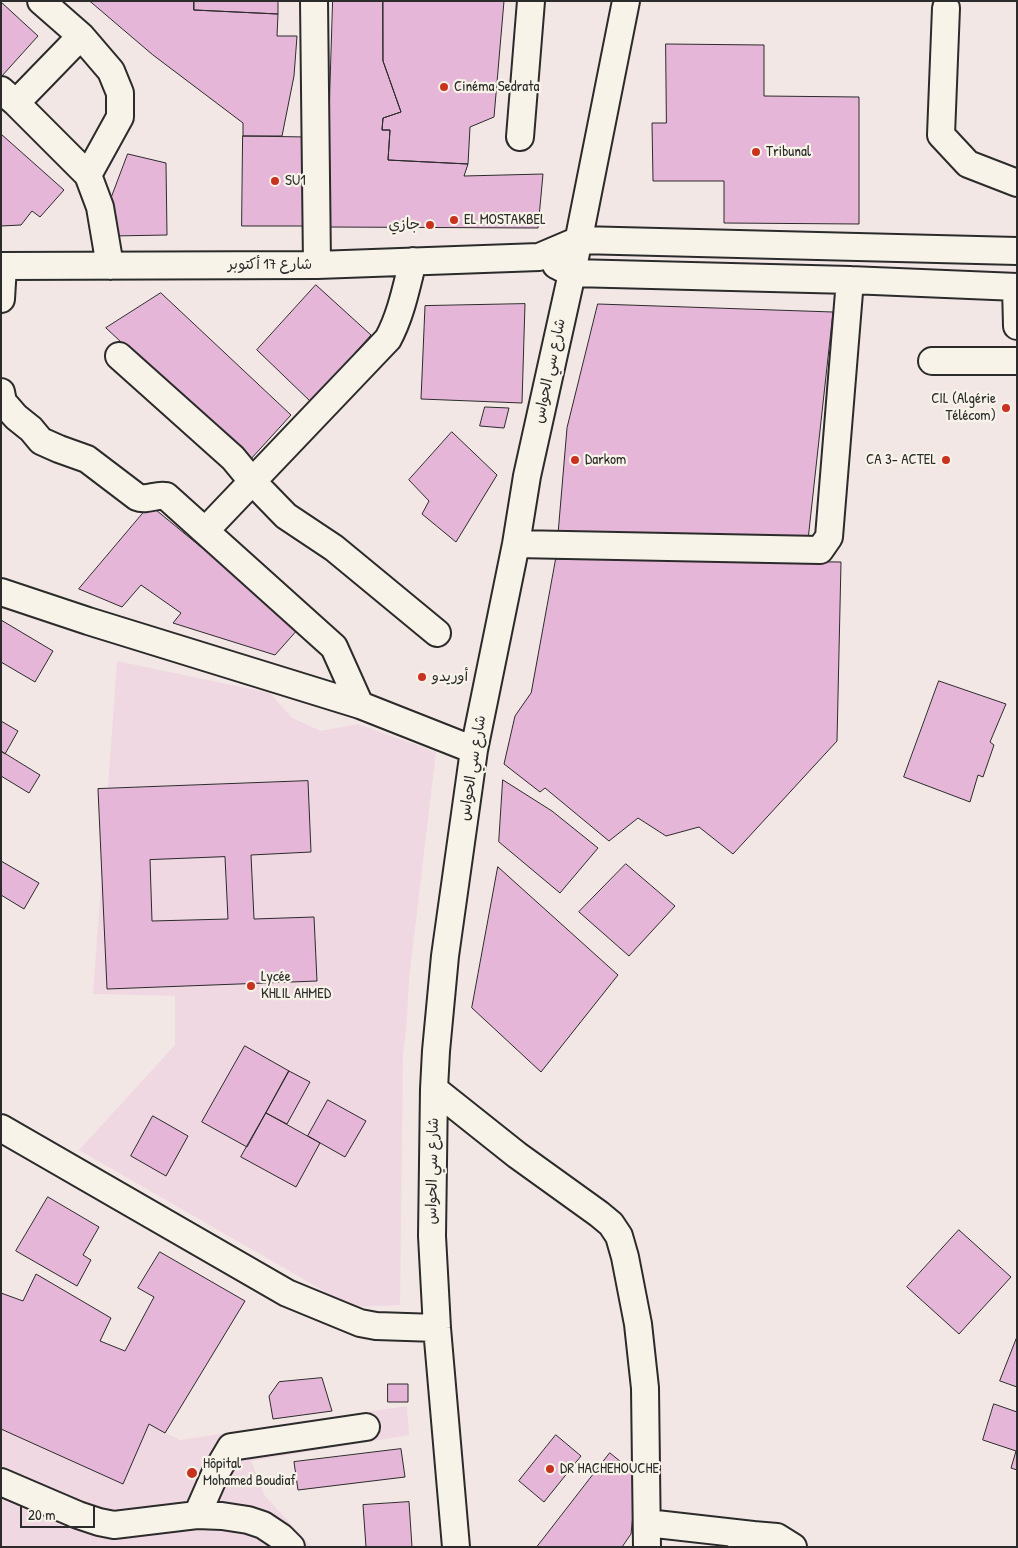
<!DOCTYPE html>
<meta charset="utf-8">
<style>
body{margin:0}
#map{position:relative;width:1018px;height:1548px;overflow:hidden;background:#f3e7e5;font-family:"Patrick Hand",sans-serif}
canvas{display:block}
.frame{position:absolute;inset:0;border:2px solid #2b2b2b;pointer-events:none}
.scale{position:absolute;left:20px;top:1506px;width:75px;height:22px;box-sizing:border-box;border:2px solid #2b2b2b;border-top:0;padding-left:6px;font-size:15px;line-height:18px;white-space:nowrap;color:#2b2b2b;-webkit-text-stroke:4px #f7f3e8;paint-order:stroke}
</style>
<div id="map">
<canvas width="1018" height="1548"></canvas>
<div class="frame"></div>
<div class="scale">20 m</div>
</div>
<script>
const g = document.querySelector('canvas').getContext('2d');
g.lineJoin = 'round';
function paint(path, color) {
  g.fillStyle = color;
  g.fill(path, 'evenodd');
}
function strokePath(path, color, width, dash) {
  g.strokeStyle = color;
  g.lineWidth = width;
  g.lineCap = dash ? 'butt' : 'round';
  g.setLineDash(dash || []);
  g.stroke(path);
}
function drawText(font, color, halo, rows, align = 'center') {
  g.font = font + ' "Patrick Hand","Playpen Sans Arabic",sans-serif';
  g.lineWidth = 4.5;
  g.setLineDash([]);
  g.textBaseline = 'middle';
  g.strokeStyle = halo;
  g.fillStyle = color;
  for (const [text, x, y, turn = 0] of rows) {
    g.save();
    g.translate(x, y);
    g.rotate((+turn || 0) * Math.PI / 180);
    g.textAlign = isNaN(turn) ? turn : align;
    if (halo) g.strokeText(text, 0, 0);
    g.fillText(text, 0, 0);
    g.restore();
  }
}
const built = new Path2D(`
 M117 661 270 693 292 718 321 731 358 724 436 752 409 979 407 1019 403 1056 400 1305 352 1307 79 1150 175 1045V996L93 994Z
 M407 1406 409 1435 251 1461 265 1496 312 1547H1V1429L123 1484 149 1424 180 1440Z`);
const building = new Path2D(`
 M90 1H194V10L278 14 277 36H297L294 76 282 136H243V123L153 55Z
 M194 1H278V14L194 10Z
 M333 1H383V61L401 112 383 118 382 130H390L388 160 468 164 464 176 543 174 538 228 326 227Z
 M383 1H504L494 117 470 127 468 164 388 160 390 130H382L383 118 401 112 383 61Z
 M1 2 38 36 1 77Z
 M666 44 764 45V96L859 97V224L724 223V181H653L652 123H666Z
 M1 134 64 190 40 217 32 211 21 225 1 226Z
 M243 136 308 137 307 226H242Z
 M128 154 166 163 167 235 113 236 110 201Z
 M316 285 371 335 311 402 257 350Z
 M161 293 291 415 249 461 106 328Z
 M525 304 522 403 421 399 425 306Z
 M598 304 833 312 808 540 558 534 567 428Z
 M485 407 509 408 504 428 480 426Z
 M452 432 497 475 456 542 422 514 429 501 409 480Z
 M150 505 299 628 275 655 173 623 181 613 141 585 122 607 79 589Z
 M556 559 841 562 837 741 733 854 699 827 666 836 638 818 609 841 545 788 540 792 504 764 515 716 531 693Z
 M1 620 53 651 35 682 1 662Z
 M939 681 1006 704 990 742 994 745 983 777 978 775 970 802 904 777Z
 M1 721 18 731 5 754 1 751Z
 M1 751 40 775 29 793 1 776Z
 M503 780 552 811 598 848 560 893 499 842Z
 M308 781 311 852 251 855 254 919 314 917 317 981 107 989 98 789ZM225 857 228 919 152 921 150 860Z
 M1 861 39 883 24 909 1 895Z
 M626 864 675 906 629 956 579 912Z
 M498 867 618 975 541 1072 472 1008Z
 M245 1046 289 1071 247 1147 202 1122Z
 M289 1071 310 1082 287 1124 266 1113Z
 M328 1100 366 1121 345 1157 308 1136Z
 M266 1113 320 1143 296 1187 241 1157Z
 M153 1116 188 1136 166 1176 131 1156Z
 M48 1197 99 1227 83 1255 91 1260 77 1286 16 1251Z
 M959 1230 1011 1277 959 1334 907 1287Z
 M160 1252 245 1301 165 1433 149 1424 123 1484 1 1429V1293L23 1301 36 1274 111 1318 100 1341 125 1351 154 1297 138 1288Z
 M1017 1337V1387L1000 1381Z
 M322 1378 332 1411 273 1419 269 1396 279 1382Z
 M388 1384H408V1402H388Z
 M994 1404 1017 1412V1470L1011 1468 1016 1451 983 1440Z
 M556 1435 581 1456 544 1502 519 1481Z
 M401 1449 405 1477 298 1490 294 1462Z
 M610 1453 637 1475 631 1534 622 1547H537Z
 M409 1502 412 1547H366L363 1505Z`);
const minor = new Path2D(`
 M41 1 81 36 111 71 120 93V117L88 175
 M314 1 317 265
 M946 8 941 135 968 164 1017 183
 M1 90 16 103 88 175 100 207 110 266
 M16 103 81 36
 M520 137 531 1
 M556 265 572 273 850 280 1017 287
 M1 266 317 265 539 257 579 240 1017 251
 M1016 287 1017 326
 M1 299 3 266
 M119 356 233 458 252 481 286 516 334 548 437 633
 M932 361H1017
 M1 392 3 402 16 417 31 429 41 441 59 449 87 459 137 497C147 501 156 494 166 496L334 647 360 705
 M205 531 388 339C401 315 406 288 413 261
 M516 544 820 550 829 537 850 280
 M1 592 88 621 360 705 474 750
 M434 1089 517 1155 599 1214 611 1224 619 1236 625 1257 638 1324 645 1388 647 1547
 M1 1128 287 1293 360 1323 376 1326 437 1328
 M1 1482 78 1515 99 1522 114 1525 197 1515 222 1516 248 1520 263 1525 281 1537 291 1547
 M197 1515 215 1474 231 1447 366 1427
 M647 1523 753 1535
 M456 1547 437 1328 432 1236 434 1089 436 1051 445 956 474 750 516 544 527 476 572 273 626 1
 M741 1547 753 1535 777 1537 793 1547`);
const markers = [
 [444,87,5,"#c8321e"],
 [756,152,5,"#c8321e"],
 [275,181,5,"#c8321e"],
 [454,220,5,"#c8321e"],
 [430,225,5,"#c8321e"],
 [1006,408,5,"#c8321e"],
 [575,460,5,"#c8321e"],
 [946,460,5,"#c8321e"],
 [422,677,5,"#c8321e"],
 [251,986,5,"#c8321e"],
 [550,1469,5,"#c8321e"],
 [192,1473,6,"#c8321e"]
];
const poiNames = [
 ["Cinéma Sedrata",454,87],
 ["Tribunal",766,152],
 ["SU1",285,181],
 ["EL MOSTAKBEL",464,220],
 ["جازي",420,225,"right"],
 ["CIL (Algérie",996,399,"right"],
 ["Télécom)",996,416,"right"],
 ["Darkom",585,460],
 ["CA 3- ACTEL",936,460,"right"],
 ["أوريدو",432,677],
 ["Lycée",261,977],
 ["KHLIL AHMED",261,994],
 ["Hôpital",203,1464],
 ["Mohamed Boudiaf",203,1481],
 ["DR HACHEHOUCHE",560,1469]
];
const streetNames = [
 ["شارع 17 أكتوبر",270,265],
 ["شارع سي الحواس",550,371,-78],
 ["شارع سي الحواس",473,768,-81],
 ["شارع سي الحواس",433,1171,-89]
];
paint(built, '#efd8e1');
paint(building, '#e5b6d8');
strokePath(building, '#2b2b2b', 1);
strokePath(minor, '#2b2b2b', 30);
strokePath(minor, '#f7f3e8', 26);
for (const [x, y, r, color] of markers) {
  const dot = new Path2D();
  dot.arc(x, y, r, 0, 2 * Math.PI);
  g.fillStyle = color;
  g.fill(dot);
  strokePath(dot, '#f7f3e8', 2);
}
drawText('15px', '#2b2b2b', '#f7f3e8', poiNames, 'left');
drawText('15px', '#2b2b2b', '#f7f3e8', streetNames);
</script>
